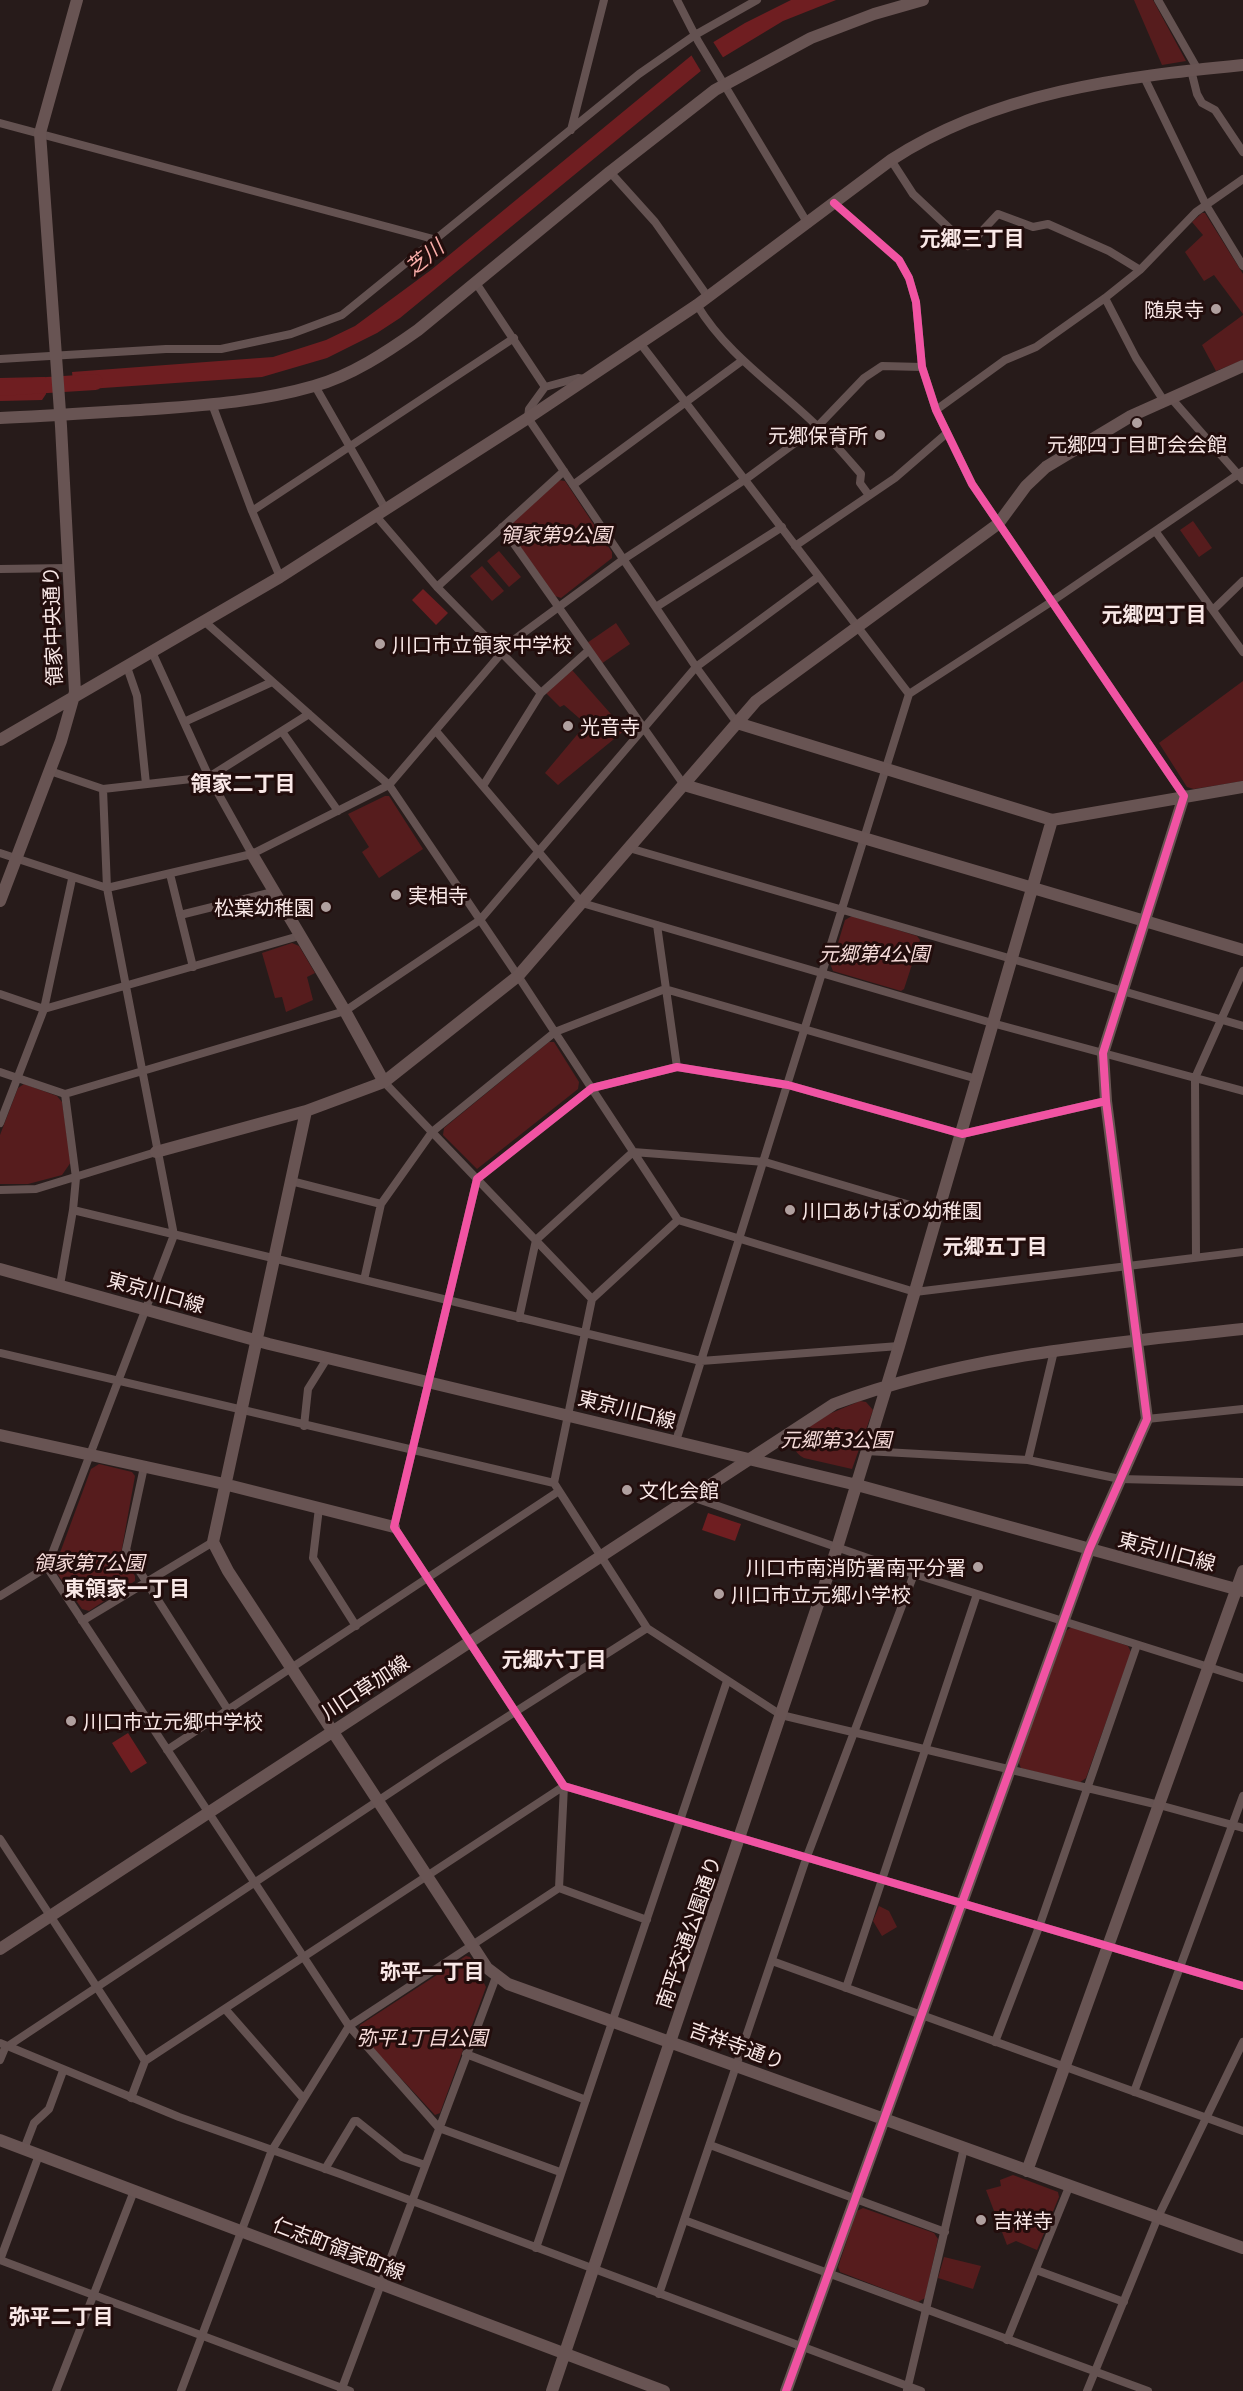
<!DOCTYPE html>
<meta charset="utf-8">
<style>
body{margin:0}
canvas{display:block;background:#271b1a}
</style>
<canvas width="1243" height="2391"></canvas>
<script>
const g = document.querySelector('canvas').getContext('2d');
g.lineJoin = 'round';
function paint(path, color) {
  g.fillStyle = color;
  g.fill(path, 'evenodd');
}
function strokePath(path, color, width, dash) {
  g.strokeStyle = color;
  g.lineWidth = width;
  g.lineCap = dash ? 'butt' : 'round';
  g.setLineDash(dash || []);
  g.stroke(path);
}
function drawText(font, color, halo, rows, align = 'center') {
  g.font = font + ' Georgia,"Noto Sans JP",serif';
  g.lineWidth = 6;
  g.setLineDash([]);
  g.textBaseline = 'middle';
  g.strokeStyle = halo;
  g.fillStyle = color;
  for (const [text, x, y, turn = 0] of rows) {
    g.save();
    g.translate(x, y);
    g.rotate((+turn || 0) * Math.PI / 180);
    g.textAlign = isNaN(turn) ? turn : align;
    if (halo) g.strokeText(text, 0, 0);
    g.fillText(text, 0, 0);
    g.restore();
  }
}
const green = new Path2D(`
 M1134 0H1153L1186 61 1162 65Z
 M1202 213H1205L1243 274V314L1214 275 1204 281 1185 252 1203 235 1192 222Z
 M1243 315V360L1216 371 1202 345Z
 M558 480 565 481 612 552V558L561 598 555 596 509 532 510 525Z
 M1193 521 1212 548 1199 557 1180 530Z
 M499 551 521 577 509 587 487 561Z
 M482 566 504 591 492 601 470 576Z
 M616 623 630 644 601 664 587 643Z
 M572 670 625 730 558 785 545 773 586 724 564 705 560 707 546 693Z
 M1243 681V781L1194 789 1187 787 1159 743Z
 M385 796H389L423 849 379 878 362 852 369 847 348 814Z
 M852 916 917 936 920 940 904 989 901 991 833 971 831 966 845 920Z
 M292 943 299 946 315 973 307 977 313 1000 286 1012 282 997 275 998 262 953Z
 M549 1042H554L579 1082 578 1089 477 1169 443 1135 444 1128Z
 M24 1084 57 1096 62 1102 71 1162 62 1175 28 1184H0V1135L18 1088Z
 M860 1401 866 1402 873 1410 852 1469 804 1458C794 1453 793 1446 795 1436L829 1414Z
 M99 1464 132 1472 135 1476 121 1554 135 1576V1581L89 1611 82 1609 54 1569 91 1469Z
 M1072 1627 1128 1646 1131 1652 1086 1778 1079 1783 1021 1768 1018 1761 1066 1631Z
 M879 1906 889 1911 897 1927 882 1936 873 1921Z
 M466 1956 470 1957 486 1987 440 2113 435 2115 358 2032 360 2025Z
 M1013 2175 1058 2192 1059 2197 1037 2250 1016 2241 1007 2245 986 2190 1001 2186 1000 2180Z
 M863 2208 934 2233 938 2239 925 2298 918 2302 840 2272 838 2267 857 2211Z
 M944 2257 981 2266 973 2289 938 2278Z`);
const water = new Path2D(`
 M791 0H836L783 21 702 70 400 318 377 333 327 358 262 377 74 390 72 372 273 357 326 340 355 326 431 270 692 55 745 23Z
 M45 377 46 394 42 400 0 401V378Z
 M423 589 448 613 436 625 412 600Z
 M708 1513 741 1524 735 1541 702 1530Z
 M128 1733 147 1763 131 1773 112 1743Z`);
const pier = new Path2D(`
 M712 40 724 59 702 73 690 53Z`);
const river = new Path2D(`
 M0 388 95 382`);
const street = new Path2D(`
 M677 0 698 41 808 224
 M1158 0 1198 70
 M1191 70 1197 94 1202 103 1215 110 1243 152
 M1144 77 1206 205 1243 266
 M0 123 437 240
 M571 130 604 0
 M891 160 913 194 968 246 998 214 1033 227 1048 224 1109 251 1140 270
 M610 172 655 222 708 297
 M834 203 899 260 909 278 916 302 922 367 936 410 972 484 1184 796
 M476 283 545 387 529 409 528 418 696 667 737 723
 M1105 298 1136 358 1164 401
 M697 305C727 355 776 386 817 426 833 441 847 458 861 474L860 483 868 494
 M640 343 909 694
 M0 359 166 349H221L291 334 342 315 639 74 695 35 757 0
 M315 386 386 510
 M545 387 578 378 585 379
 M1171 398 1243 480
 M212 404 252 511 280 577
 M936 410 1005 360 1036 347 1105 298 1140 270 1196 212 1243 179
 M573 485 743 360
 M252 511 514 338
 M376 516 437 587 541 693
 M502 527 684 785
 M1156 532 1243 652
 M795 546 895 478 947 433
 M0 569 69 568
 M437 587 564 471
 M656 607 782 527
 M1213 610 1243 581
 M204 621 389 785 518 976 678 1220 915 1292 1243 1252
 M152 652 209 777 252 854
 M127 667 137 696 146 784
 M184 722 272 682
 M436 731 582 903 992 1023 1243 1091
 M283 733 338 811
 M50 771 103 789 209 777 309 714
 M483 786 541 693 588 651
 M629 848 1243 1026
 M0 853 107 888 252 854 389 785 511 642 624 559 746 479 818 426 864 378 882 366 922 367
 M170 874 193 967
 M180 915 273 892
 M657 925 677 1067
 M0 994 44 1009 299 936
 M0 1072 65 1094 345 1011 480 920 696 667 818 577
 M384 1082 592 1299
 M1106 1101 962 1134 788 1085 677 1067 592 1088 477 1179 394 1527 564 1786 1243 1986
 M0 1123 44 1009 72 879
 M291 1181 381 1204
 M0 1190 36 1189 156 1152
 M73 1210 701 1361 899 1346
 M678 1220 592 1299 554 1483 647 1628 781 1715 1159 1805 1243 1828
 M1196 1257 1195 1078 1243 971
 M364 1280 381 1204 432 1132 555 1032 665 989 977 1079
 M60 1285 73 1210 76 1178 65 1094
 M519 1318 536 1240 633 1152 765 1162 937 1213
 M0 1353 554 1483
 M1147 1419 1243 1409
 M304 1426 308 1389 328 1357
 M676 1441 909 694 1051 602 1243 471
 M866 1451 1028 1460 1120 1479 1243 1482
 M1028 1460 1054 1351
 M144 1467 126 1550 228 1710
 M692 1497 914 1574 1243 1678
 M319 1508 313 1558 356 1626
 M47 1567 349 2026 439 2128 560 2172
 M0 1596 47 1567 174 1235 107 888 103 789
 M82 1621 213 1542
 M167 1750 559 1491
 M564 1786 559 1888 647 1920
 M0 1839 145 2061
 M772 1961 1243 2131
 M846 1988 977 1594
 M226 2010 303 2098
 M995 2042 1039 1927 1137 1645
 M0 2043 179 2117 340 2174 921 2391
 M466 2054 586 2100
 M0 2060 5 2048 441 1759 647 1628
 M1134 2092 1243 1796
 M131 2098 145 2061 564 1786
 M710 2145 945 2232
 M24 2149 34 2123 49 2109 63 2071
 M325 2169 354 2121H357L402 2157 425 2165
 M684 2220 1148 2391
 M536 2248 727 1681
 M0 2260 350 2391
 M0 2260 39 2155
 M1036 2270 1124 2302
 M659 2294 806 1859 914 1574
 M1007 2340 1069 2187
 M907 2390 964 2148
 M56 2391 134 2191
 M181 2391 272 2150 349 2026 559 1888
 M341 2391 496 1977
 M1087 2391 1158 2217 1243 2042`);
const secondary = new Path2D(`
 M0 418C52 416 104 412 155 409 209 405 262 401 314 386 351 376 387 352 418 330L610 172 715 90 811 38 874 14 923 0
 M737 723 1052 820 1243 787
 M0 740 280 577 528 418 697 305 891 160C995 92 1122 77 1243 65
 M684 785 1243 950
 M252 854 345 1011 384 1082
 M0 901 61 741 75 692 61 426 40 133 77 0
 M306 1111 213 1542 228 1571 487 1968 508 1984 1243 2248
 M156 1152 306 1111 384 1082 518 976 756 701 998 524 1026 486 1046 467 1131 416 1243 366
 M0 1269 269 1344 857 1485 1243 1591
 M0 1435 224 1484 394 1527
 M0 1949 834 1404C965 1355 1105 1344 1243 1329
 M0 2140 664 2391
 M1027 2171 1243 1571
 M552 2391 837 1548 899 1346 1052 820
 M786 2391 1089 1550 1147 1419 1106 1101 1103 1053 1184 796`);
const cycleway = new Path2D(`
 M1106 1101 962 1134 788 1085 677 1067 592 1088 477 1179 394 1527 564 1786 1243 1986
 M786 2391 1089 1550 1147 1419 1106 1101 1103 1053 1184 796 972 484 936 410 922 367 916 302 909 278 899 260 834 203`);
const markers = [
 [1216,309,6,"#b0a09f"],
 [1137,423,6,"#b0a09f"],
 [880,435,6,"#b0a09f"],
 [380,644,6,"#b0a09f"],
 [568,726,6,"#b0a09f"],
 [396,895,6,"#b0a09f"],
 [326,907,6,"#b0a09f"],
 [790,1210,6,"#b0a09f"],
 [627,1490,6,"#b0a09f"],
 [978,1567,6,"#b0a09f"],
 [719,1594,6,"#b0a09f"],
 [71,1721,6,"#b0a09f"],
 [981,2220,6,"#b0a09f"]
];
const poiNames = [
 ["随泉寺",1204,309,"right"],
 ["元郷保育所",868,435,"right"],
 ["元郷四丁目町会会館",1137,444,"center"],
 ["川口市立領家中学校",392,644],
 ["光音寺",580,726],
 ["実相寺",408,895],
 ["松葉幼稚園",314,907,"right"],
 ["川口あけぼの幼稚園",802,1210],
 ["文化会館",639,1490],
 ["川口市南消防署南平分署",966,1567,"right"],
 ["川口市立元郷小学校",731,1594],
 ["川口市立元郷中学校",83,1721],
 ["吉祥寺",993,2220]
];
const parkNames = [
 ["領家第9公園",556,534],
 ["元郷第4公園",874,953],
 ["元郷第3公園",836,1439],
 ["領家第7公園",89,1562],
 ["弥平1丁目公園",422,2037]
];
const streetNames = [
 ["領家中央通り",52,626,-92],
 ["東京川口線",156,1292,16],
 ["東京川口線",627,1409,14],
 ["東京川口線",1167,1551,15],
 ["川口草加線",365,1687,-33],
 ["南平交通公園通り",688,1932,-71],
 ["吉祥寺通り",737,2045,20],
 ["仁志町領家町線",339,2248,21]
];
const neighbourhoodNames = [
 ["元郷三丁目",972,238],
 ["元郷四丁目",1154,614],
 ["領家二丁目",243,783],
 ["元郷五丁目",995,1246],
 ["東領家一丁目",127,1588],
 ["元郷六丁目",554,1659],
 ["弥平一丁目",432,1971],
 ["弥平二丁目",61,2316]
];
const waterNames = [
 ["芝川",424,257,-39]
];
paint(green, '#561c1d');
paint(water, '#6f1e21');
paint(pier, '#271b1a');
strokePath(river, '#6f1e21', 16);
strokePath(street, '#645251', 8);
strokePath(secondary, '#685453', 12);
strokePath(cycleway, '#f153a3', 8);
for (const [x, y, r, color] of markers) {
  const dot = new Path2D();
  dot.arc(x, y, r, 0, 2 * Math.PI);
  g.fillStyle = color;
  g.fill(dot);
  strokePath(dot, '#220d0c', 2);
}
drawText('20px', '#f9e8e7', '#220d0c', poiNames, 'left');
drawText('italic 20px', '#f6dbd9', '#220d0c', parkNames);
drawText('20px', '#f9e8e7', '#220d0c', streetNames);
drawText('bold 21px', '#f9e8e7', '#220d0c', neighbourhoodNames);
drawText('italic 21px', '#f9aca8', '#220d0c', waterNames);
</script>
